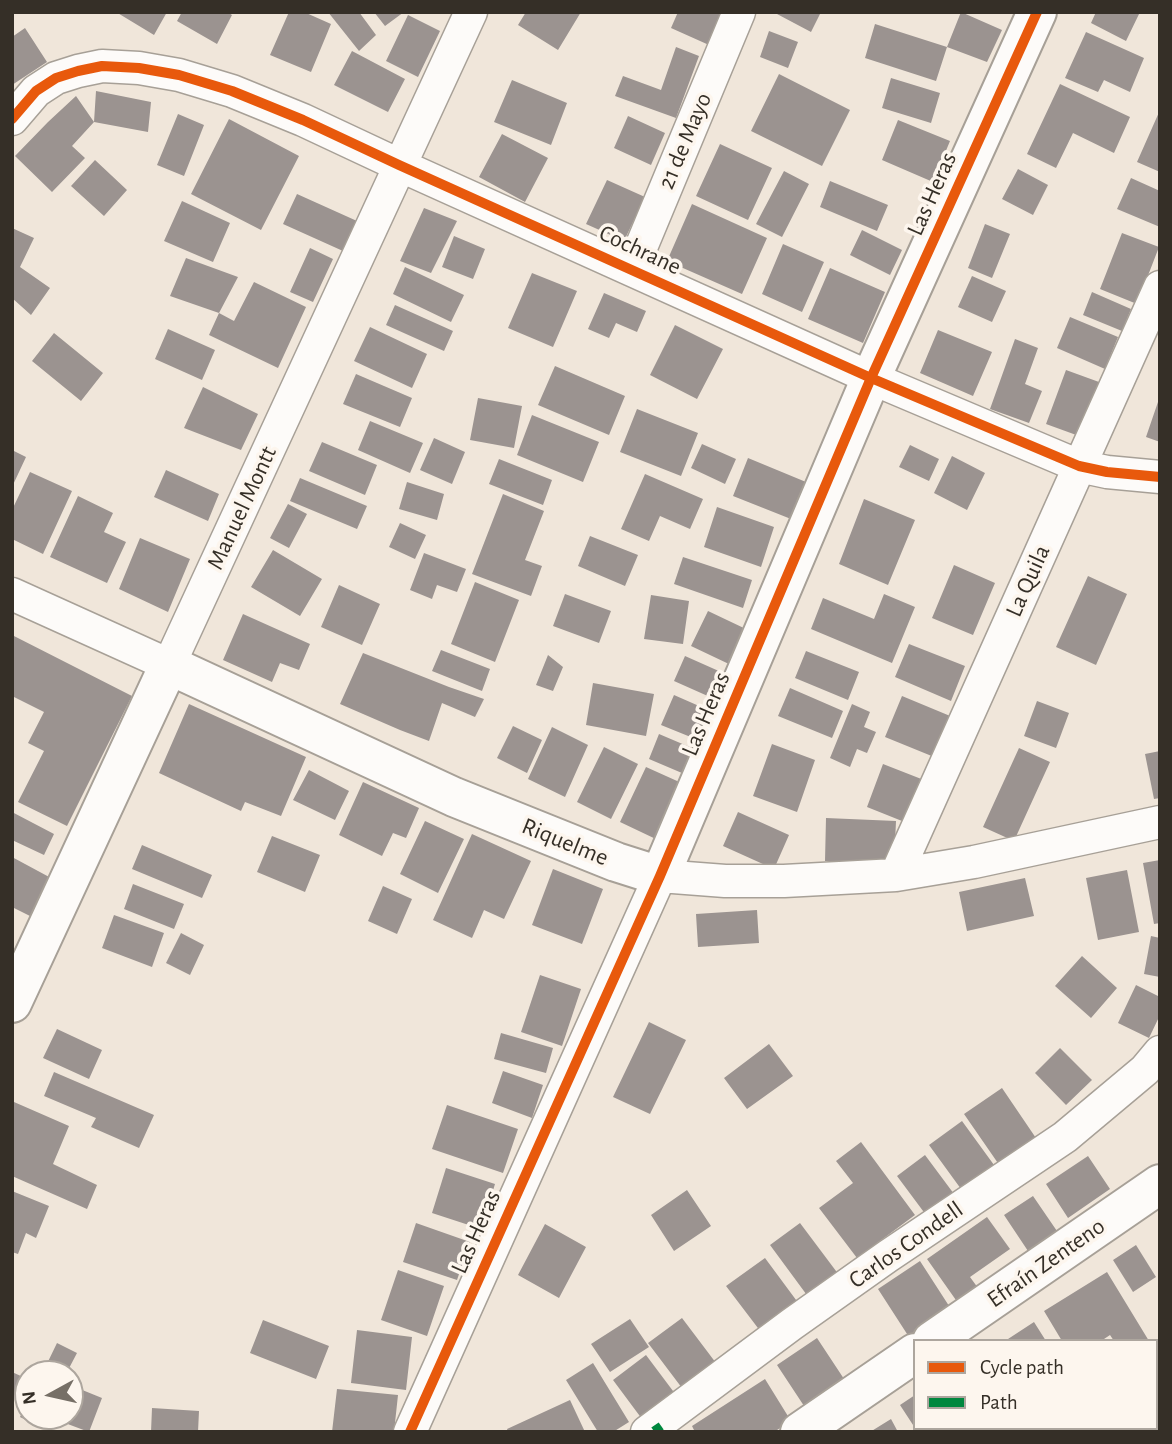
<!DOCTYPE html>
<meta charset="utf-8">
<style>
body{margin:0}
#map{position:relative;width:1172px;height:1444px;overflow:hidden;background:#f0e6da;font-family:"Alegreya Sans",sans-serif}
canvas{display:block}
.frame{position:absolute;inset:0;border:14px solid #352f27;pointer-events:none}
.legend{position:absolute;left:913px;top:1339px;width:245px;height:91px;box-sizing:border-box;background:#fdf6ee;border:2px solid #ada69e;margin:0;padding:9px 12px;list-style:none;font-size:21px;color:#352f27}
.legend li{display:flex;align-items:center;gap:14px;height:35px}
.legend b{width:35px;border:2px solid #ada69e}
.north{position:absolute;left:14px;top:1360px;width:70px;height:70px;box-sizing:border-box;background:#fdf6ee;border:2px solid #ada69e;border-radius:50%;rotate:262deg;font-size:19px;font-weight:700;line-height:28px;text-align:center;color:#352f27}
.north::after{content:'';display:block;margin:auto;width:24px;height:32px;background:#766f66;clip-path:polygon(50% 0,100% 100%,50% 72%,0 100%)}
</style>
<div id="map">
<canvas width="1172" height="1444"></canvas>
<div class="frame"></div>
<ul class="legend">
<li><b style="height:9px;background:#e8590c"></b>Cycle path</li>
<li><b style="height:9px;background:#00873e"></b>Path</li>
</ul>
<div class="north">N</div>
</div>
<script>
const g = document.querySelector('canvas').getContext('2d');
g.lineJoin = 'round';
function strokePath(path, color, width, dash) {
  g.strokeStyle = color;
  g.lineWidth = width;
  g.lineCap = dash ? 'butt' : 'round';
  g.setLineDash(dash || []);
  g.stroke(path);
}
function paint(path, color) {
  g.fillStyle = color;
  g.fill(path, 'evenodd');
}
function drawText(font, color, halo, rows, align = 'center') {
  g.font = font + ' "Alegreya Sans",sans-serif';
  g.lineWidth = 7;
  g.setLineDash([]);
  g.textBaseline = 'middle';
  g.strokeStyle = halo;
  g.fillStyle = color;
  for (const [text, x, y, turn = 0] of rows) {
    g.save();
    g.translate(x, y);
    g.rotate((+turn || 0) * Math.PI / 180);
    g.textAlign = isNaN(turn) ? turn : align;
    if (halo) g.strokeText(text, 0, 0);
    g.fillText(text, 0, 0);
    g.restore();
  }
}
const river = new Path2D(`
 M1139 1432 1150 1428`);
const building = new Path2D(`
 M116 12H167L154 35Z
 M182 12H227L232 15 217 44 177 21Z
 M289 12H304L331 24 311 72 270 55Z
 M328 12H359L376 35 359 51Z
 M374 12H404L385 26Z
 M526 12H581L558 50 518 25Z
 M678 12H724L709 45 671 28Z
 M778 12H821L811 32 777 14Z
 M961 12 1002 30 987 62 947 47Z
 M1096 12H1140L1126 41 1091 23Z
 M408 15 440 31 418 77 386 61Z
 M875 24 947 47 936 81 865 58Z
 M25 28 47 62 12 85V37Z
 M769 31 798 42 788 68 760 57Z
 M1086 32 1144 58 1130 92 1104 80 1098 92 1065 78Z
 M676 47 699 56 676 118 615 96 623 76 661 90Z
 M352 51 405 79 388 112 334 85Z
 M779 74 850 110 822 166 751 131Z
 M891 78 940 93 931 123 882 108Z
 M512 80 567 103 551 145 494 122Z
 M1060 84 1130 117 1114 153 1073 133 1056 168 1027 154Z
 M96 91 151 102 148 132 94 122Z
 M76 96 94 122 72 146 85 158 52 192 15 156 48 122Z
 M1160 110V172L1137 162Z
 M178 114 204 125 184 176 157 165Z
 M628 116 665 133 651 165 614 148Z
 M229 119 299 156 261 230 191 194Z
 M898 120 950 141 933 182 882 160Z
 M502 134 548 158 525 202 479 177Z
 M720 144 772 168 748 220 696 196Z
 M95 160 127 190 104 216 71 186Z
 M1018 169 1048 185 1033 215 1002 199Z
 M784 171 809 184 782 237 756 224Z
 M1131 178 1160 191V227L1117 209Z
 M607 180 645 197 624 241 586 224Z
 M830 181 888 205 877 231 820 207Z
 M297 194 357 221 343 251 283 224Z
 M182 201 230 223 213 262 164 241Z
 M692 204 767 238 742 294 667 261Z
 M424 208 457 221 431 273 400 261Z
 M985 224 1010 234 992 278 968 268Z
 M12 228 34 238 20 267 50 288 31 315 12 298Z
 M862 230 902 250 890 275 850 255Z
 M1122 233 1159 247 1137 304 1100 289Z
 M454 236 485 249 473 279 442 267Z
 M783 244 824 262 802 312 762 294Z
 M310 248 333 259 313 302 290 292Z
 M186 258 238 277 219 313 234 321 254 282 306 307 278 368 209 335 219 313 170 296Z
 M405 267 464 295 451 322 393 294Z
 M830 268 885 292 863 343 808 319Z
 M532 273 577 291 553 347 508 328Z
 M972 276 1006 291 992 322 958 307Z
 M1092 292 1131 309 1122 331 1083 315Z
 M604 293 646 311 637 332 616 323 609 338 588 329Z
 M395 305 453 331 444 351 386 325Z
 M1070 317 1118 337 1105 369 1057 348Z
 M675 325 723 349 697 399 650 375Z
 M370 327 427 354 412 388 354 361Z
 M168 329 215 350 202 380 155 359Z
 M938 330 992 352 973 396 920 373Z
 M54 333 103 373 81 401 32 361Z
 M1015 339 1038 348 1025 384 1042 391 1029 423 990 409Z
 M555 366 625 396 609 435 538 405Z
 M1066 370 1099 382 1079 436 1046 424Z
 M356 374 412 398 400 427 343 404Z
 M203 387 258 414 241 450 184 428Z
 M478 398 522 406 514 448 470 440Z
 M1159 399H1160V442L1146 437Z
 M637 409 698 433 681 476 620 452Z
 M532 415 599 442 583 482 517 455Z
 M370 421 423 443 410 473 358 450Z
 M434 438 465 452 452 484 420 470Z
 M322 442 377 465 365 495 309 471Z
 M702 444 736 459 725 484 691 468Z
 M910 445 939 459 929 481 899 467Z
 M12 450 26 457 12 487Z
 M952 456 985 473 967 510 934 493Z
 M748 458 806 482 791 519 733 496Z
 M499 459 552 480 543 505 489 484Z
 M166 470 219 494 208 521 154 497Z
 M30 472 72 491 43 554 12 539V510Z
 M645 474 703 499 690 529 660 516 649 541 621 529Z
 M300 478 367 506 357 529 290 501Z
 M407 482 444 494 437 520 399 509Z
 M503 494 544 511 525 560 542 566 531 596 472 574Z
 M78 496 113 513 104 532 126 542 107 583 50 557Z
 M864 499 915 520 888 585 839 564Z
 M288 504 307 514 289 548 270 538Z
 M717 507 774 527 761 567 704 547Z
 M400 523 426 535 415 559 389 547Z
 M590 536 638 555 625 586 578 566Z
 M140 538 190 559 168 612 119 589Z
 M273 550 322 579 300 616 251 587Z
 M424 553 466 569 457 592 437 585 432 599 410 590Z
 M683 557 752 580 743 608 674 584Z
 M954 565 995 583 973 635 932 618Z
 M1088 576 1127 594 1096 665 1056 647Z
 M475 582 519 600 495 662 451 644Z
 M339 585 380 604 362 645 321 627Z
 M565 594 611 611 599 643 553 626Z
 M884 594 915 607 892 663 811 629 823 598 874 619Z
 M651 595 689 601 683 644 644 639Z
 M708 611 748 630 731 665 691 646Z
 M243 614 310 644 299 670 280 663 272 682 223 660Z
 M12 635 132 696 67 826 18 802 44 751 28 743 44 712 12 696Z
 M909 644 965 666 951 701 895 677Z
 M441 650 490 669 482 691 432 671Z
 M806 651 859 672 848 700 795 678Z
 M363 653 449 687 484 699 475 717 442 703 429 741 400 730 340 704Z
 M548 655 563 667 553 691 536 685Z
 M685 656 730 676 719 701 674 681Z
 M593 683 654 694 646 736 586 725Z
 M790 688 843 711 832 738 778 716Z
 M674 695 715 713 703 742 661 725Z
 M902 696 955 718 939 759 885 737Z
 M1037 701 1069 713 1056 748 1024 736Z
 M189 704 306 757 281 816 245 802 241 811 159 773Z
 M852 704 870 712 864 727 876 732 867 753 857 749 850 767 830 758Z
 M513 726 542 740 527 773 497 758Z
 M552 727 588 745 565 797 528 779Z
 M659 734 699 751 689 776 649 759Z
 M772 744 815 760 797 812 753 796Z
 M604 747 638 764 611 819 577 802Z
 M1019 748 1050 762 1014 841 983 827Z
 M1160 751V798L1154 799 1145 754Z
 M883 764 929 782 912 825 867 807Z
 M646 767 686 785 660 841 620 822Z
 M309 770 349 791 335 820 293 800Z
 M363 782 419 808 406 838 393 833 382 856 339 835Z
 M12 812 54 834 44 855 12 840Z
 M738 812 789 835 774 869 723 846Z
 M826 818 896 821 894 865 825 861Z
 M425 821 464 839 438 893 400 874Z
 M472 834 531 861 504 919 484 910 472 938 433 920Z
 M272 836 320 855 305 892 257 872Z
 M142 845 212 875 202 898 132 869Z
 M12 857 51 878 30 916 12 907Z
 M1160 860V923L1154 924 1143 863Z
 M553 869 603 889 582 944 532 925Z
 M1127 870 1139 932 1098 940 1086 878Z
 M1025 878 1034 916 967 931 959 892Z
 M133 884 184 904 174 929 124 909Z
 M383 886 412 899 397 934 368 921Z
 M757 910 759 943 698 947 696 914Z
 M114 915 164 933 152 967 102 948Z
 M181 933 204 945 190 975 166 963Z
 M1151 936 1160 938V977L1144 974Z
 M1082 956 1117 988 1091 1018 1055 986Z
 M540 975 581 989 562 1046 521 1032Z
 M1136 985 1160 997V1015L1149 1038 1118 1023Z
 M649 1022 686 1040 650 1114 613 1097Z
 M57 1029 102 1050 89 1079 43 1058Z
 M501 1033 553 1048 546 1073 494 1059Z
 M769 1044 793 1076 747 1109 724 1078Z
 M1060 1048 1092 1080 1066 1105 1035 1073Z
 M503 1071 543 1085 532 1118 492 1103Z
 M54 1072 154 1115 139 1148 91 1127 96 1118 44 1096Z
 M1002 1088 1040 1144 1002 1169 964 1114Z
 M14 1102 69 1126 53 1164 97 1185 87 1209 12 1176V1106Z
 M447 1105 518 1129 503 1173 432 1149Z
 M962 1121 994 1165 961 1189 929 1145Z
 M861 1142 915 1215 857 1258 819 1208 853 1183 836 1161Z
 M925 1155 957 1198 929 1219 897 1176Z
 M1088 1156 1110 1189 1068 1218 1046 1184Z
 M446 1168 495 1184 481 1229 432 1213Z
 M687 1190 711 1226 674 1251 651 1215Z
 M12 1191 49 1206 36 1238 26 1233 18 1254 12 1252Z
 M1033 1196 1059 1234 1030 1254 1004 1215Z
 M987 1217 1010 1249 970 1277 978 1288 958 1303 927 1259Z
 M416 1223 470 1242 457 1280 403 1262Z
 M800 1223 842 1279 812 1302 770 1245Z
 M545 1224 586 1247 559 1298 518 1275Z
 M1136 1245 1156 1277 1133 1292 1113 1260Z
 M765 1258 802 1308 764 1336 726 1286Z
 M920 1261 951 1309 909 1337 878 1289Z
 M398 1270 444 1286 427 1336 381 1320Z
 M1107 1272 1149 1341H1114L1110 1335 1101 1341H1062L1044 1311Z
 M682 1318 716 1363 682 1388 648 1343Z
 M630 1319 649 1347 610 1372 591 1344Z
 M263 1320 329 1346 316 1379 250 1353Z
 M1034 1322 1046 1341H1009L1008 1339Z
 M357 1330 412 1337 406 1390 351 1383Z
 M817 1338 848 1385 808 1412 777 1365Z
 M57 1343 77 1353 66 1374H42Z
 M646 1355 676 1395 642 1419 613 1380Z
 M593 1363 629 1422 613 1432H598L566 1380Z
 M12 1372 23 1377 12 1399Z
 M765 1379 791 1421 774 1432H695L692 1426Z
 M70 1385 102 1398 89 1432 57 1420 59 1416H70Z
 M337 1389 398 1395 394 1432H332Z
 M915 1395V1428L900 1405Z
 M570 1400 585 1432H508L507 1429Z
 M28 1401V1416H45L40 1427 20 1417Z
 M152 1408 199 1411 198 1432H151Z
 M891 1419 898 1432H870Z
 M915 1428H949L943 1432H917Z`);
const street = new Path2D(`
 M12 119 36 91 56 78 78 71 102 66 139 68 179 75 232 91 303 120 399 165 871 378 1079 466 1107 472 1160 477
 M632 269 739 12
 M12 594 169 665 471 12
 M896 875 1160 287
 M410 1432 660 876 725 881H784L896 875 974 862 1160 822
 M647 1432 792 1324 888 1256 1065 1137 1145 1070 1160 1052`);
const secondary = new Path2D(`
 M12 1003 169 665 454 797 616 862 660 876 871 378 1037 12
 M932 1341 1160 1184
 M800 1432 915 1353`);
const quiet = new Path2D(`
 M655 1425 660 1432`);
const cycleway = new Path2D(`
 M12 119 36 91 56 78 78 71 102 66 139 68 179 75 232 91 303 120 399 165 871 378 1079 466 1107 472 1160 477
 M410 1432 660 876 871 378 1037 12`);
const streetNames = [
 ["21 de Mayo",685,141,-67],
 ["Las Heras",932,194,-66],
 ["Cochrane",640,250,25],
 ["Manuel Montt",242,508,-65],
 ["La Quila",1028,581,-66],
 ["Las Heras",706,714,-67],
 ["Riquelme",565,842,22],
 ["Las Heras",476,1232,-66],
 ["Carlos Condell",906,1245,-35],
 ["Efraín Zenteno",1046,1263,-35]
];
strokePath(river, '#c2d4f2', 60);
paint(building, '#9b9390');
strokePath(street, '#a7a097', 35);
strokePath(secondary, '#a7a097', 42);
strokePath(street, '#fdfbf9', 32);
strokePath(secondary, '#fdfbf9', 38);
strokePath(quiet, '#00873e', 9, [18, 9]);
strokePath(cycleway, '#e8590c', 10);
drawText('24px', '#352f27', '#fdf6ee', streetNames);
</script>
